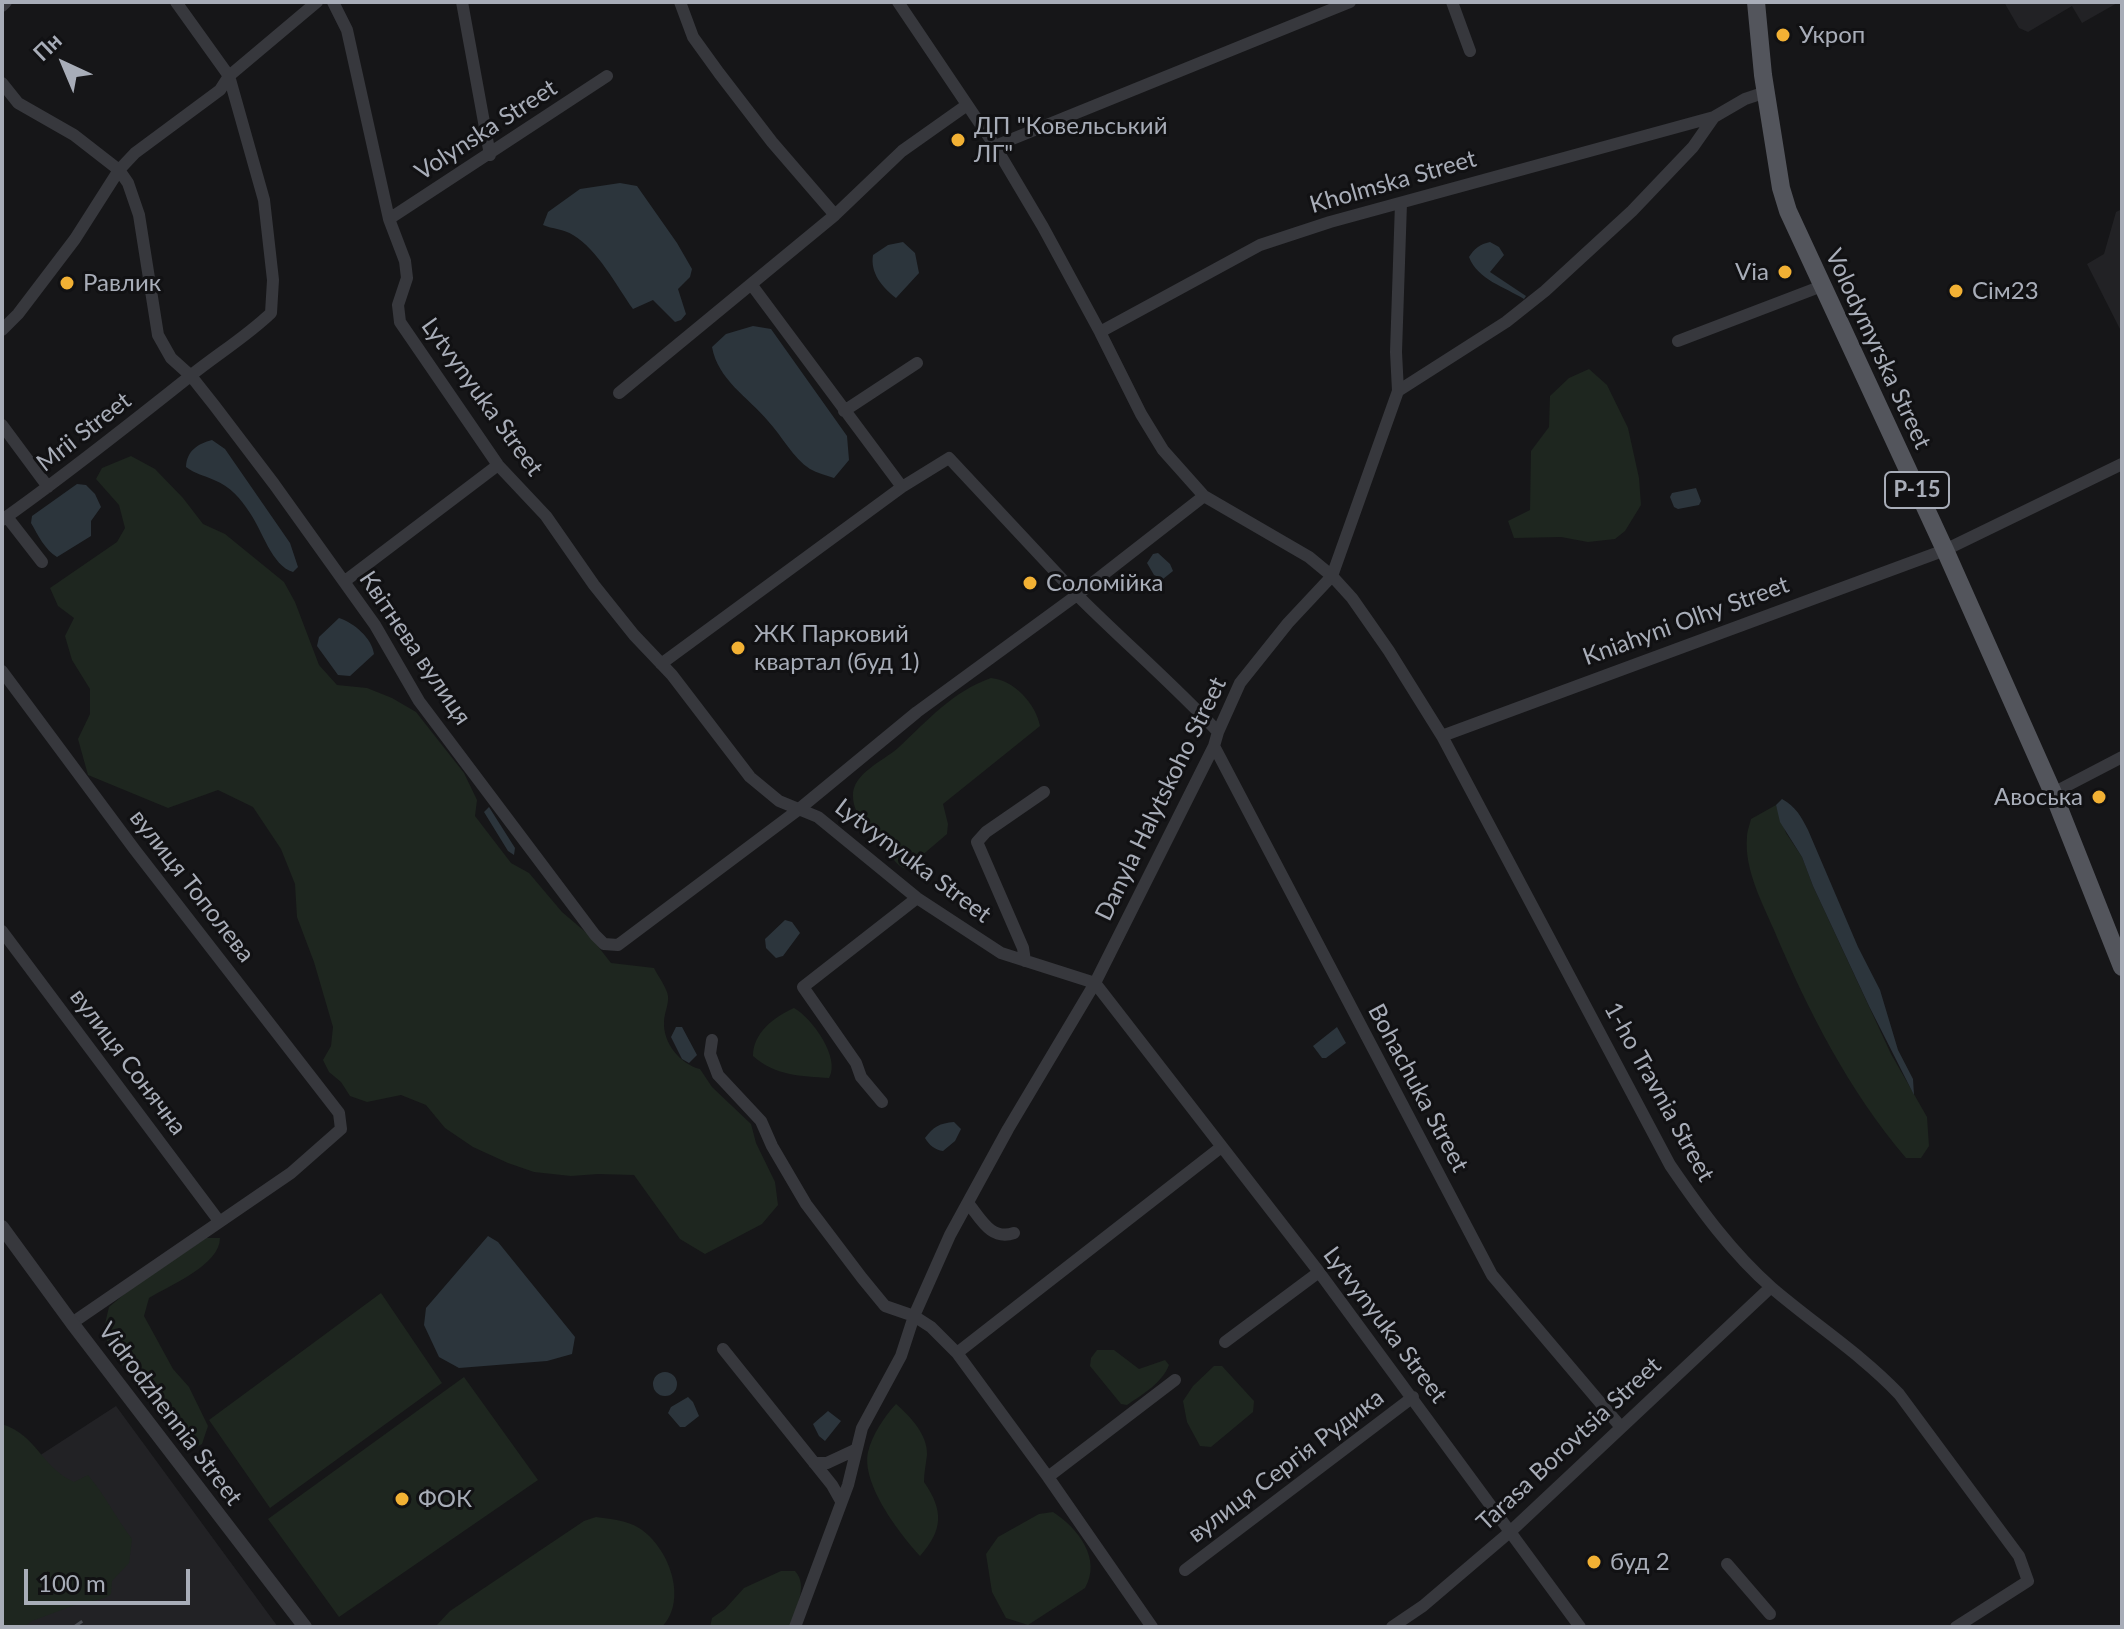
<!DOCTYPE html>
<meta charset="utf-8">
<style>
body{margin:0}
#map{position:relative;width:2124px;height:1629px;overflow:hidden;background:#161618;font-family:Lato,sans-serif}
canvas{display:block}
.frame{position:absolute;inset:0;border:4px solid #a8adb8;pointer-events:none}
.north{position:absolute;left:24px;top:24px;width:80px;height:80px;-webkit-text-stroke:6px #111113;paint-order:stroke;rotate:316deg;font-size:22px;font-weight:700;line-height:32px;text-align:center;color:#a8adb8}
.north::after{content:'';display:block;margin:auto;width:28px;height:36px;background:#a8adb8;clip-path:polygon(50% 0,100% 100%,50% 72%,0 100%)}
.scale{position:absolute;left:24px;top:1569px;width:166px;height:36px;box-sizing:border-box;border:4px solid #a8adb8;border-top:0;padding-left:10px;font-size:24px;line-height:28px;white-space:nowrap;color:#a8adb8;-webkit-text-stroke:6px #111113;paint-order:stroke}
</style>
<div id="map">
<canvas width="2124" height="1629"></canvas>
<div class="frame"></div>
<div class="north">Пн</div>
<div class="scale">100 m</div>
</div>
<script>
const g = document.querySelector('canvas').getContext('2d');
g.lineJoin = 'round';
function paint(path, color) {
  g.fillStyle = color;
  g.fill(path, 'evenodd');
}
function strokePath(path, color, width, dash) {
  g.strokeStyle = color;
  g.lineWidth = width;
  g.lineCap = dash ? 'butt' : 'round';
  g.setLineDash(dash || []);
  g.stroke(path);
}
function drawText(font, color, halo, rows, align = 'center') {
  g.font = font + ' Lato,sans-serif';
  g.lineWidth = 6;
  g.setLineDash([]);
  g.textBaseline = 'middle';
  g.strokeStyle = halo;
  g.fillStyle = color;
  for (const [text, x, y, turn = 0] of rows) {
    g.save();
    g.translate(x, y);
    g.rotate((+turn || 0) * Math.PI / 180);
    g.textAlign = isNaN(turn) ? turn : align;
    if (halo) g.strokeText(text, 0, 0);
    g.fillText(text, 0, 0);
    g.restore();
  }
}
const built = new Path2D(`
 M2004 2H2119L2082 23 2072 6 2028 32 2019 28Z
 M2122 209V333L2087 264 2104 254 2116 212Z
 M116 1406 278 1627H2V1480Z`);
const green = new Path2D(`
 M1589 369 1607 385 1628 428 1639 478 1641 505 1625 531 1615 539 1588 542 1561 537 1514 538 1508 521 1530 510 1531 451 1549 427 1550 396 1569 378Z
 M131 456 155 469 183 498 203 524 225 534 284 582 295 602 319 665 337 685 367 688 392 698 416 712 464 773 477 800 475 816 511 863 529 873 562 912 589 935 611 963 654 968C658 976 667 988 668 996 669 1004 664 1014 664 1022 663 1043 680 1064 700 1069L712 1087 751 1124 756 1143 775 1182 778 1205 762 1224 705 1254 680 1239 634 1175 598 1174 571 1176 534 1172 508 1163 473 1147 445 1128 426 1105 401 1095 367 1102 350 1096 341 1082 329 1072 323 1060 331 1046 333 1027 314 962 297 917 295 884 281 849 253 807 218 790 168 808 88 775 78 739 90 714V689L72 660 65 636 74 618 58 606 50 588 117 542 125 528 119 505 96 479 102 468Z
 M991 678C1014 680 1036 704 1040 726L943 804 948 824 947 834 906 869C892 864 892 852 883 842 871 828 853 817 853 796 852 774 883 761 898 748 927 721 953 691 991 678Z
 M1776 805 1786 833 1802 857 1813 886 1891 1054 1927 1117 1929 1146 1921 1158H1906C1849 1091 1808 1011 1774 930 1762 902 1744 869 1747 837 1747 831 1750 824 1751 819Z
 M794 1008C812 1018 841 1058 829 1078 801 1076 775 1076 753 1056 753 1033 774 1017 794 1008Z
 M206 1238H220C220 1265 170 1285 149 1298L144 1316 173 1369 189 1387 208 1426 202 1444 191 1450 184 1448 112 1351 103 1332 109 1307 128 1291Z
 M381 1293 442 1383 270 1508 209 1420Z
 M1097 1350H1114L1139 1369 1165 1360 1169 1365C1162 1383 1143 1394 1127 1405L1121 1404 1090 1366 1091 1358Z
 M1214 1366H1222L1254 1401 1253 1412 1211 1447 1200 1446 1187 1422 1183 1401 1193 1386Z
 M464 1377 538 1480 339 1617 268 1519Z
 M896 1404C910 1416 928 1435 927 1455 926 1464 924 1472 924 1482 944 1511 943 1530 920 1556 900 1534 861 1484 868 1452 872 1435 884 1417 896 1404Z
 M2 1424C38 1436 41 1467 74 1482L88 1475C105 1495 116 1518 132 1539L129 1563 112 1581 111 1594 105 1598 72 1606 32 1621 24 1627H2Z
 M1053 1512C1078 1528 1102 1559 1085 1588L1028 1625 1006 1618 992 1592 986 1554 998 1537 1039 1514Z
 M596 1517C610 1519 626 1520 639 1528 668 1546 689 1599 662 1627H435L450 1611 584 1521Z
 M781 1571H795C809 1586 795 1609 790 1627H710L712 1618 725 1609 744 1588Z`);
const water = new Path2D(`
 M620 183 637 186 677 243 692 269 690 277 678 289 686 314 681 320 675 322 653 300 633 309C616 285 598 250 573 235 564 229 552 229 543 225L548 212 580 189Z
 M903 242 915 253 919 273 896 298C882 287 870 273 873 255L888 245Z
 M1490 242 1499 247 1504 255 1490 272 1526 296 1524 299C1505 287 1478 280 1469 257 1474 249 1480 244 1490 242Z
 M753 326 771 329 847 436 849 460 834 478C826 475 817 473 810 469 793 458 782 436 768 421 748 397 718 380 712 347L726 334Z
 M212 440 225 449 290 543 298 567 293 572C272 566 262 530 250 513 240 498 231 487 214 480 203 475 195 474 186 467 187 450 198 444 212 440Z
 M77 484 86 485 95 494 101 507 91 521V536L57 557C45 550 38 535 31 523L32 516Z
 M1696 488 1701 501 1699 505 1678 509 1674 507 1670 497 1672 493Z
 M1158 553 1170 564 1173 571 1163 579 1154 575 1147 563 1153 554Z
 M339 618C354 623 372 638 374 654L350 676 338 675 317 646 319 637Z
 M1782 799C1796 807 1801 816 1808 830L1858 947 1880 990 1898 1050 1913 1079 1914 1095 1869 1006 1813 886 1802 857 1780 822 1776 805Z
 M489 807 515 848 514 855 508 851 484 812Z
 M785 920 792 922 800 933 783 956 776 958 766 948 765 939Z
 M676 1027H682L697 1055 689 1063 682 1059 671 1037Z
 M1337 1027 1346 1043 1326 1058H1322L1313 1046Z
 M954 1122 961 1129 955 1141 943 1151C935 1150 929 1145 925 1138 933 1127 940 1123 954 1122Z
 M488 1236 498 1242 575 1337 572 1354 547 1361 459 1368 439 1357 424 1325 426 1308Z
 M653 1384a12 12 0 1 1 24 0a12 12 0 1 1-24 0Z
 M688 1397 693 1402 699 1416 685 1427H680L668 1413 671 1407Z
 M828 1411 841 1421 825 1441 819 1436 813 1424Z`);
const minor = new Path2D(`
 M333 2 347 30 389 219 405 261 407 278 398 305 400 322 498 465 546 516 594 585 634 635 672 675 750 777 779 801 818 817 917 898 1001 953 1095 983 1319 1272 1580 1627
 M462 2 490 155
 M680 2 693 37 719 73 772 142 835 215
 M898 2 995 146 1043 227 1100 332 1141 414 1163 450 1204 496 1309 557 1332 576 1352 598 1389 651 1442 736 1670 1165C1700 1209 1732 1253 1772 1288 1814 1324 1861 1354 1899 1394L2019 1556 2028 1581 1956 1627
 M1452 2 1470 51
 M2 6 6 2
 M2 83 18 103 74 135 119 170 128 183 139 215 158 335 171 358 191 376 214 405 274 484 375 625 419 701 595 935 604 944 618 945 798 810 917 712 1077 595C1123 641 1173 684 1218 732
 M995 146 1350 2
 M389 219 607 76
 M2 330 18 314 75 239 119 170 135 153 220 90 229 76 317 2
 M1100 332 1260 245 1330 222 1714 117
 M1678 341 1822 286
 M1398 391 1396 352 1401 203
 M619 393 835 215 902 151 967 105
 M844 411 917 363
 M2 425 48 487
 M902 487 949 458 1077 595 1204 496
 M7 517 42 562
 M2 520C66 475 127 426 189 377 216 355 246 337 271 313L273 280 264 200 229 76 176 2
 M345 581 498 465
 M661 664 902 487 751 284
 M2 671 135 850 339 1113 341 1129 291 1173 72 1323
 M1442 736 1945 550 2122 464
 M1214 746 1492 1275 1620 1426
 M2053 793 2122 757
 M2 931 219 1221
 M1025 961 1023 948 977 842 986 832 1044 792
 M712 1040 710 1054 718 1075 761 1121 772 1146 806 1204 862 1278 885 1306 914 1316 931 1327 957 1353 1048 1477 1152 1627
 M882 1102 861 1077 856 1063 803 987 917 898
 M968 1203C981 1219 991 1241 1014 1233
 M1225 1342 1319 1272
 M723 1349 832 1485 841 1501
 M957 1353 1220 1148
 M814 1463H827L855 1450
 M1048 1477 1175 1380
 M1727 1564 1770 1614
 M1185 1570 1413 1397
 M795 1627 848 1485 862 1428 901 1356 914 1316 950 1235 1008 1129 1095 983 1214 746 1218 732 1240 683 1288 623 1332 576 1398 391 1506 322 1545 291 1632 211 1693 147 1714 117 1745 99 1766 92
 M1392 1627 1423 1606 1511 1531 1771 1287`);
const tertiary = new Path2D(`
 M2 1227 72 1323 305 1627`);
const primary = new Path2D(`
 M1756 2 1763 75 1781 188 1788 211 1945 550 2053 793 2122 967`);
const rail = new Path2D(`
 M74 1627 87 1618`);
const markers = [
 [1783,35,8,"#f2b134"],
 [958,140,8,"#f2b134"],
 [1785,272,8,"#f2b134"],
 [67,283,8,"#f2b134"],
 [1956,291,8,"#f2b134"],
 [1030,583,8,"#f2b134"],
 [738,648,8,"#f2b134"],
 [2099,797,8,"#f2b134"],
 [402,1499,8,"#f2b134"],
 [1594,1562,8,"#f2b134"]
];
const shields = [
 [1917,490,64]
];
const shieldNames = [
 ["Р-15",1917,490]
];
const poiNames = [
 ["Укроп",1799,35],
 ["ДП \"Ковельський",974,126],
 ["ЛГ\"",974,154],
 ["Via",1769,272,"right"],
 ["Равлик",83,283],
 ["Сім23",1972,291],
 ["Соломійка",1046,583],
 ["ЖК Парковий",754,634],
 ["квартал (буд 1)",754,662],
 ["Авоська",2083,797,"right"],
 ["ФОК",418,1499],
 ["буд 2",1610,1562]
];
const streetNames = [
 ["Volynska Street",486,130,-33],
 ["Kholmska Street",1393,182,-16],
 ["Volodymyrska Street",1878,349,65],
 ["Lytvynyuka Street",482,397,54],
 ["Mrii Street",84,432,-38],
 ["Kniahyni Olhy Street",1686,621,-20],
 ["Квітнева вулиця",415,648,56],
 ["Danyla Halytskoho Street",1161,799,-64],
 ["Lytvynyuka Street",913,861,37],
 ["вулиця Тополева",192,886,52],
 ["вулиця Сонячна",128,1062,53],
 ["Bohachuka Street",1418,1088,62],
 ["1-ho Travnia Street",1659,1092,61],
 ["Lytvynyuka Street",1385,1325,53],
 ["Vidrodzhennia Street",170,1414,53],
 ["Tarasa Borovtsia Street",1569,1444,-43],
 ["вулиця Сергія Рудика",1286,1466,-37]
];
paint(built, '#222225');
paint(green, '#1e261f');
paint(water, '#2c353c');
strokePath(minor, '#37383d', 12);
strokePath(tertiary, '#37383d', 14);
strokePath(primary, '#53555c', 18);
strokePath(rail, '#4a4c52', 3, [10, 8]);
for (const [x, y, r, color] of markers) {
  const dot = new Path2D();
  dot.arc(x, y, r, 0, 2 * Math.PI);
  g.fillStyle = color;
  g.fill(dot);
  strokePath(dot, '#111113', 3);
}
for (const [x, y, w] of shields) {
  const box = new Path2D();
  box.roundRect(x - w / 2, y - 18, w, 36, 6);
  g.fillStyle = '#111113';
  g.fill(box);
  strokePath(box, '#a8adb8', 2);
}
drawText('bold 22px', '#a8adb8', null, shieldNames);
drawText('24px', '#a8adb8', '#111113', poiNames, 'left');
drawText('24px', '#a8adb8', '#111113', streetNames);
</script>
